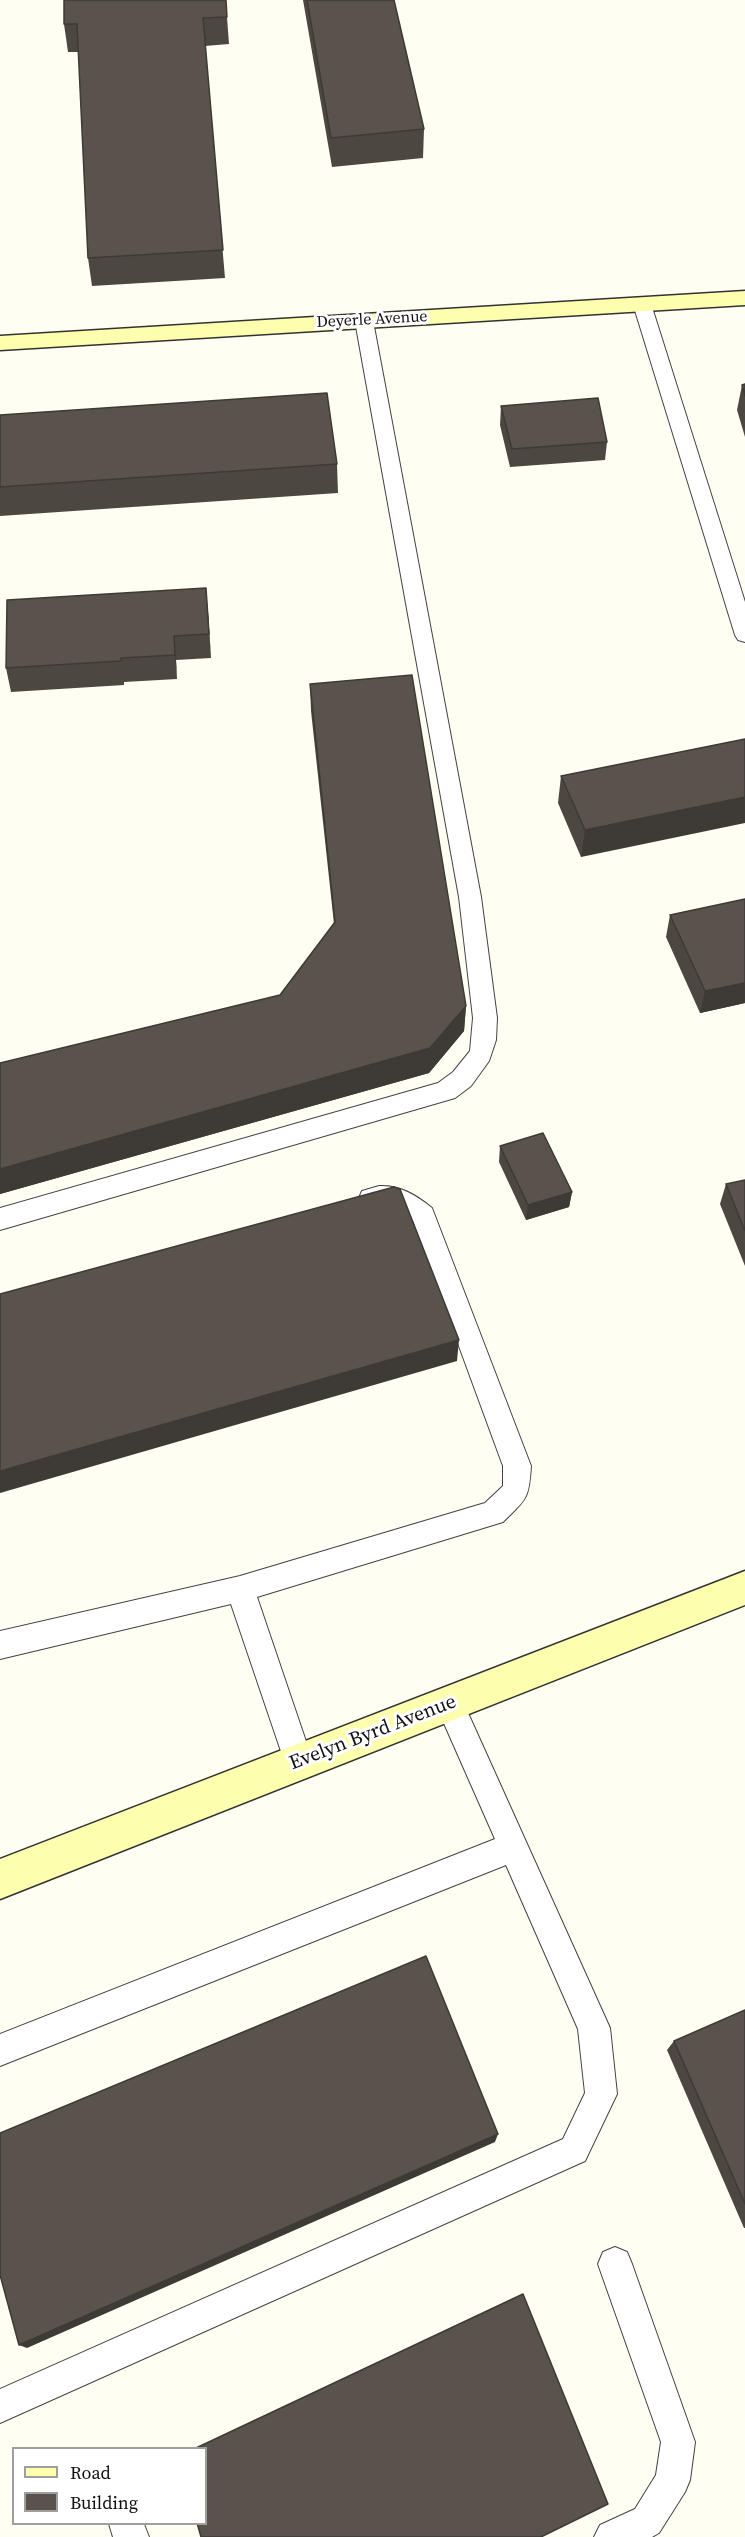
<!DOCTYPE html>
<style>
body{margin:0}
#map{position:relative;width:745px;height:2537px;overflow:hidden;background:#fffef3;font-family:"Source Serif 4",serif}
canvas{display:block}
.legend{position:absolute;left:12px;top:2447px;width:195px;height:78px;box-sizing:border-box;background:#fff;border:2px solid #9f9f9f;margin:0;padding:8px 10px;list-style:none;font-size:18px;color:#101010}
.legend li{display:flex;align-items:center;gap:12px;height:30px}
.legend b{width:30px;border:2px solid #9f9f9f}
</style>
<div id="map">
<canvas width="745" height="2537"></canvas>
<ul class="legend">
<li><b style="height:8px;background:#fdfeae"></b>Road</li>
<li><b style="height:16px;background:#59534c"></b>Building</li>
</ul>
</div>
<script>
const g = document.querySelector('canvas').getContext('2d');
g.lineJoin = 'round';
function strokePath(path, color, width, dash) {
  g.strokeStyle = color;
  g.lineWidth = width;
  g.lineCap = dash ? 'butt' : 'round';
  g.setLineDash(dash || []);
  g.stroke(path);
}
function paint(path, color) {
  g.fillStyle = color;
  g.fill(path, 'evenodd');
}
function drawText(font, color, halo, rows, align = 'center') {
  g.font = font + ' "Source Serif 4",serif';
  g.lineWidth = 6;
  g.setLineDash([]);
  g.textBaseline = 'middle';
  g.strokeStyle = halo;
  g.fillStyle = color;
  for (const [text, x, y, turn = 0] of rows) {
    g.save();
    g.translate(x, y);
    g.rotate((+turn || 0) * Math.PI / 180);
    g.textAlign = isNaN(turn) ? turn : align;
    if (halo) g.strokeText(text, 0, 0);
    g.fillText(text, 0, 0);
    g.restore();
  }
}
const lane = new Path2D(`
 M642 298 648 300 651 304 745 602V642L738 640 735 635 633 304 636 300Z
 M364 315 370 317 373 321 481 897 497 1018 496 1040 489 1061 471 1086 455 1098 0 1230V1208L438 1083 453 1072 470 1051 473 1018 459 897 355 321 358 317Z
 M379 1186C400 1185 416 1195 432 1208L531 1466C529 1500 526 1499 503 1522L257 1597 313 1762 308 1772 298 1776 288 1772 231 1604 0 1659V1631L240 1576 485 1503 503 1486V1466L413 1221C387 1199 386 1214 362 1205L359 1198 362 1191Z
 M449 1689 459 1693 610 2028 617 2094 585 2161 0 2423V2389L563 2139 585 2093 578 2029 506 1865 0 2066V2034L495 1839 435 1703 439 1693Z
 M615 2247 627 2252 632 2264 695 2442 690 2480 685 2492 659 2533 652 2537H594L600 2525 635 2509 656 2475 661 2442 598 2264 603 2252Z
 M109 2524H144L149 2537H113Z`);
const secondary = new Path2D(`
 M745 291V305L0 350V336Z
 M745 1571V1605L0 1899V1859Z`);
const wall = new Path2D(`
 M303 0H394L424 129 423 158 332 167Z
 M227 17 229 44 205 46 225 278 92 286 88 258 79 52H68L64 24Z
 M745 384V437L737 410 742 385Z
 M501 406 607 442 605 460 510 467 500 425Z
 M0 415 337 464 338 493 0 516Z
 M208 612 211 658 176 660 177 679 124 682V685L11 692 6 668Z
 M310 684 466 1006 464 1031 429 1073 0 1194V1063L280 995 334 924 311 711Z
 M745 739 581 857 558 803 561 776Z
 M745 899V1003L700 1013 666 937 670 915Z
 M500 1146 572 1192 569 1207 526 1220 499 1162Z
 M745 1180V1266L720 1204 726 1184Z
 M745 2010V2228H744L667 2050 674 2041Z`);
const shadedWall = new Path2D(`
 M206 588 208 612 211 658 209 634Z
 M174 636 176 660 177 679 175 655Z
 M745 797V823L581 857 585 830Z
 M745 983V1003L700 1013 705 991Z
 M466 1006 464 1031 429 1073 0 1194V1169Z
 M572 1192 569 1207 526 1220 528 1205Z
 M459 1340 457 1361 0 1493V1471Z
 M498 2134 495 2142 27 2348 19 2345Z`);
const building = new Path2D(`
 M64 0H226L227 17 203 18 223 250 88 258 77 24H64Z
 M307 0H394L424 129 331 138Z
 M745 384V396L742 385Z
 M327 393 337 464 0 487V415Z
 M598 398 607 442 512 449 501 406Z
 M206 588 209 634 174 636 175 655 121 658V661L6 668 7 600Z
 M412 675 466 1006 430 1048 0 1169V1063L280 995 335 922 310 684Z
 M745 739V797L585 830 561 776Z
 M745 899V983L705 991 670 915Z
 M543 1133 572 1192 528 1205 500 1146Z
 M745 1180V1231L726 1184Z
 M394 1187 400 1189 459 1340 0 1471V1294Z
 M426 1956 498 2134 19 2345 0 2275V2133Z
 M745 2010V2204L674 2041Z
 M523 2294 608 2504 541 2537H201L197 2523H206V2448H196Z`);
const farStreetnames = [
 ["Deyerle Avenue",372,320,-3]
];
const streetNames = [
 ["Evelyn Byrd Avenue",373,1733,-21]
];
strokePath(lane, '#434343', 2);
strokePath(secondary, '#323232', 3);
paint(lane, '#fff');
paint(secondary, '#fdfeae');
paint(wall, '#4d4741');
paint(shadedWall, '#3e3a35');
paint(building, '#59534c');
strokePath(building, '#3e3a35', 1.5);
drawText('16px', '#101010', '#fff', farStreetnames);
drawText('20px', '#101010', '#fff', streetNames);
</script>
